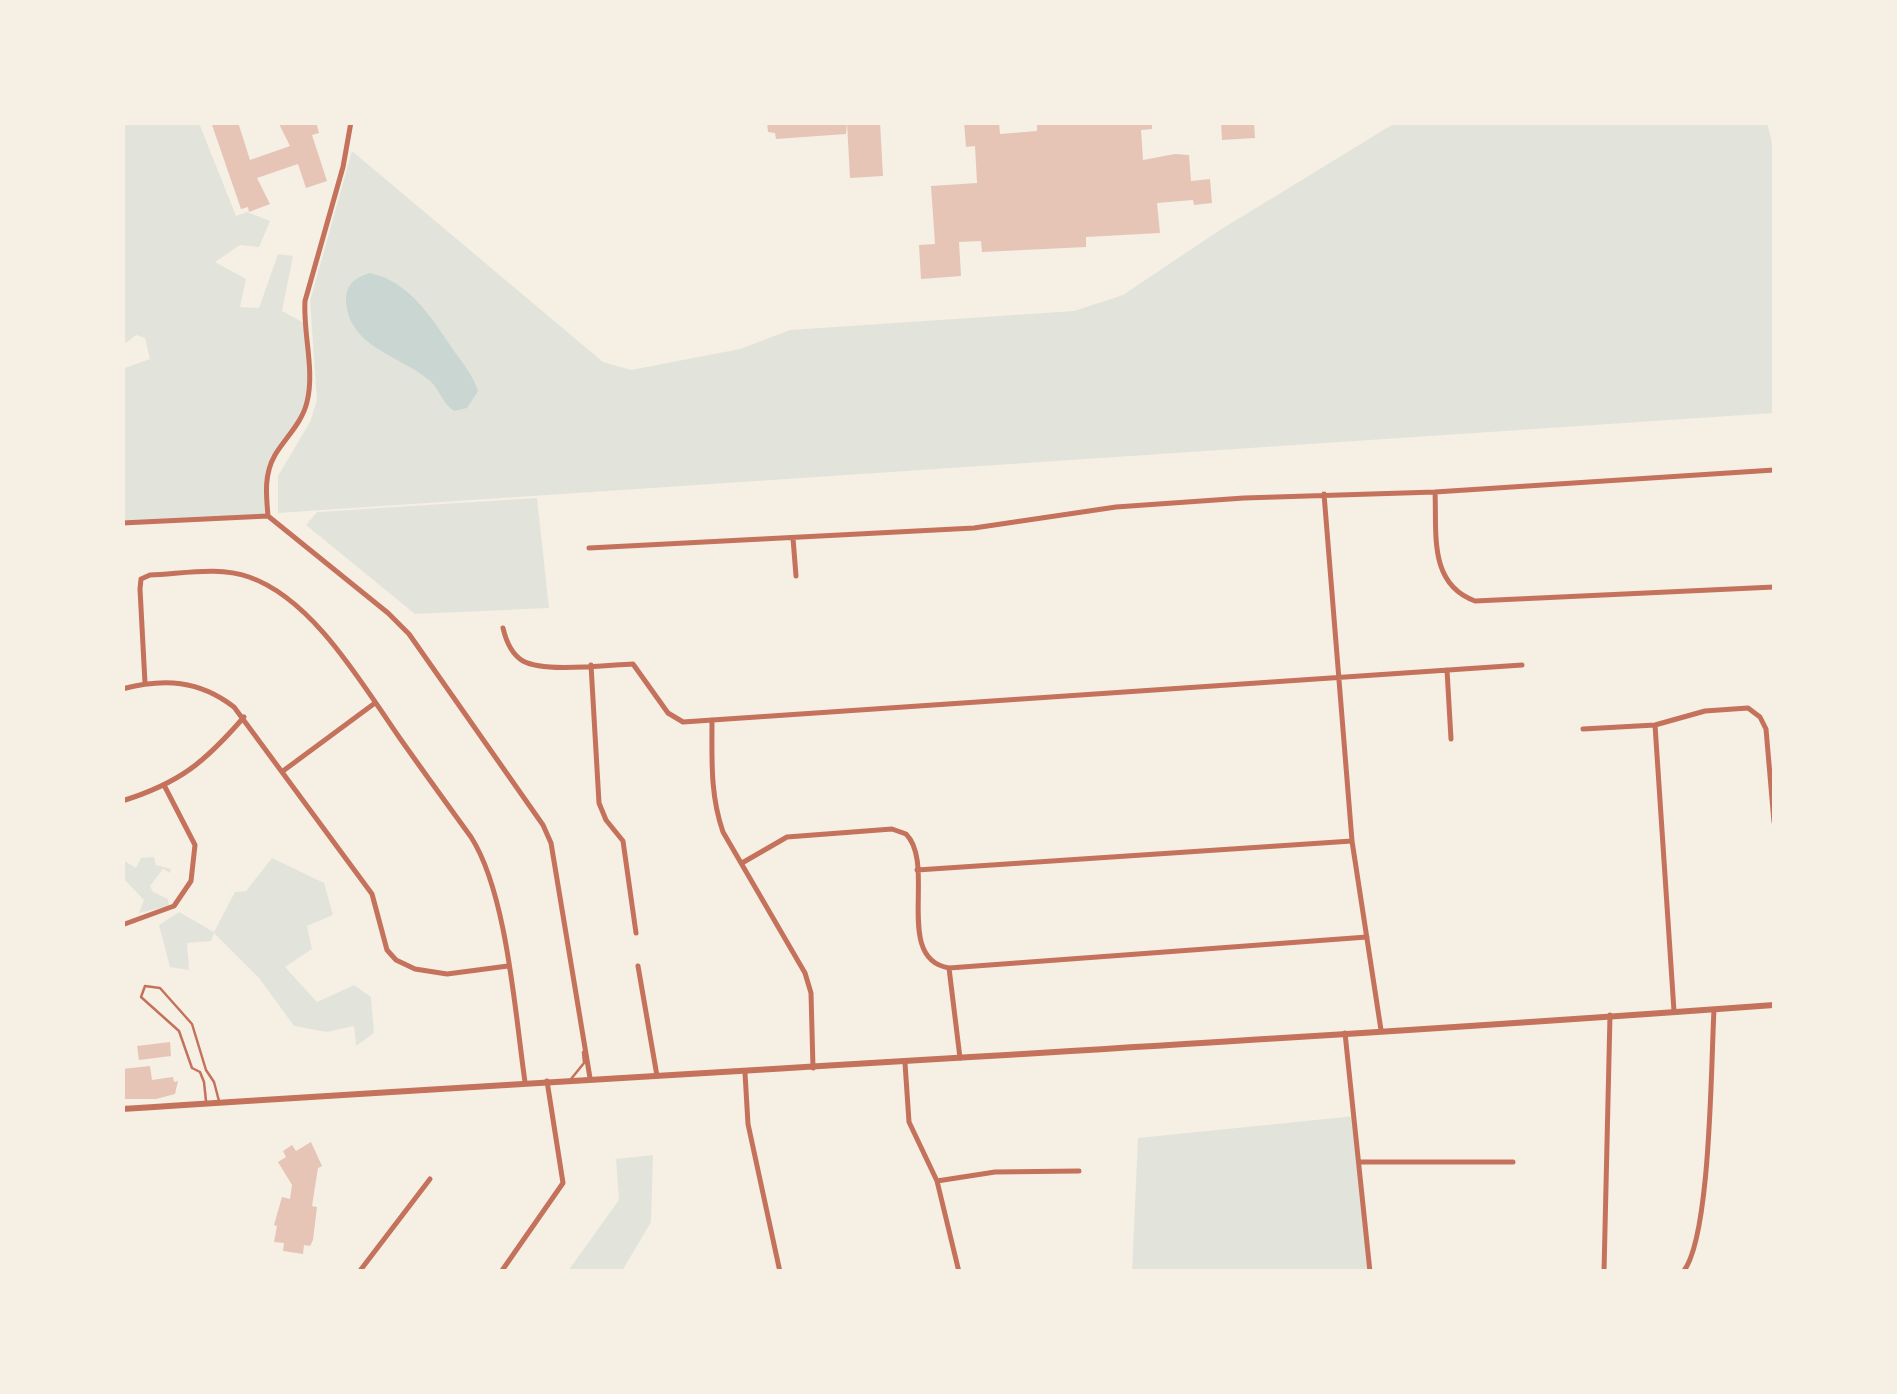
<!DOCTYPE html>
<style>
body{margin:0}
#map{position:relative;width:1897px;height:1394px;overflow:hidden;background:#f6efe4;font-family:"Roboto Condensed",sans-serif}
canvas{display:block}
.frame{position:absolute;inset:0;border:125px solid #f6efe4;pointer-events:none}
</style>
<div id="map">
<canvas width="1897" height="1394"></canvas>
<div class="frame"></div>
</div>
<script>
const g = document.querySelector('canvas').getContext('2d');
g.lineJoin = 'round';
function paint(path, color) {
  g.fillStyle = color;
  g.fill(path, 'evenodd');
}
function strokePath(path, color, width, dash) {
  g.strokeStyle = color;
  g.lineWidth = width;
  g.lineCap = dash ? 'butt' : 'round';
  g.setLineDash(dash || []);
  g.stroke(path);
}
const green = new Path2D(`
 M123 123H199L236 216 247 212 270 221 259 247 240 245 215 262 246 279 240 307 259 308 278 254 293 256 282 311 304 323 310 383 307 404 268 471V516L123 522 122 369 150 359 145 338 136 335 123 345Z
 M1395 123H1767L1774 150V413L278 513V476L310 422 317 400 310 301 352 151 603 362 631 370 740 349 790 330 1074 311 1123 295 1220 230Z
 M537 498 549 608 415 614 306 525 317 512Z
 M154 857 156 865 171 869 170 873 163 869 150 886 153 892 168 899 169 906 139 913 144 900 123 878V860L136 868 141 858Z
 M272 858 324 883 333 915 307 926 312 949 285 967 317 1002 354 985 371 997 374 1033 356 1046 354 1026 327 1032 294 1026 259 978 214 933 211 941 187 943 189 970 170 967 159 925 179 912 214 932 235 892 246 891Z
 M1355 1116 1370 1271 1132 1272 1138 1138Z
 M653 1155 651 1222 622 1271H568L619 1200 616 1159Z`);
const water = new Path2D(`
 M370 273C411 282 432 319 454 351 464 365 472 374 478 391L467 408 454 411C441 402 440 389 429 380 399 355 348 347 346 300 346 284 356 277 370 273Z`);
const building = new Path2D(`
 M211 122H238L250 160 290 146 278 122H316L319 133 312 135 327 181 306 188 298 164 257 178 270 204 249 212 248 207 241 209Z
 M767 122H847L846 134 776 139 775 133 768 132Z
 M847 122H880L883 176 850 178Z
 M964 122H999L1000 134 1037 131V122H1152V129L1141 130 1143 160 1175 154 1189 155 1191 181 1210 179 1212 203 1194 205 1193 200 1157 203 1160 233 1086 237V247L982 252 981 241 959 242 961 276 921 279 919 245 935 244 931 186 977 183 975 146 966 147Z
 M1221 122H1254L1255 138 1222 140Z
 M170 1042 171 1056 139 1060 137 1046Z
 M150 1066 152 1080 173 1077 174 1082 178 1081 175 1094 156 1099H122V1069Z
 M311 1142 322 1166 318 1168 312 1206 317 1207 313 1240 310 1246 304 1245 303 1254 283 1251 284 1243 274 1242 277 1226 274 1225 282 1197 290 1199 292 1185 278 1162 286 1157 283 1151 292 1145 296 1151Z`);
const service = new Path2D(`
 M571 1079 584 1063 583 1052
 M206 1101 204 1082 200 1072 192 1068 179 1031 141 997 145 986 160 988 192 1024 206 1070 214 1082 219 1101`);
const minor = new Path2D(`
 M1435 492C1437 533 1428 584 1475 601L1774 587
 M1324 494 1352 841 1381 1030
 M268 516C266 494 264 474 275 455 286 437 302 423 307 402 315 370 303 334 305 301L343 167 351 122
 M122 523 268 516 388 613 409 634 543 825 551 843 590 1078
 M793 538 796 576
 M589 548 974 528 1116 507 1244 498 1435 492 1774 470
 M503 628C506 641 511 654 523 661 545 673 606 665 633 664L668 713 683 722 1522 665
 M591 665 599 803 606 820 623 841 636 933
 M1447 670 1451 739
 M145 683 140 589 141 579 150 575C181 574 219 566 249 577 313 599 362 684 399 737 423 771 447 804 471 837 507 893 515 1013 525 1082
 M122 689C164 678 199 680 234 707L372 894 387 950 396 960 415 969 447 974 508 966
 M712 720C712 759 710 795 723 832L805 973 811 993 813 1068
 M1655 725 1674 1011
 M1583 729 1655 725 1705 711 1748 708 1760 717 1766 729 1774 822
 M283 771 375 703
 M122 801C180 783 205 762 244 717
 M742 863 787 837 892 829 906 834C937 865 893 959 949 968L960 1058
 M917 870 1352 841
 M122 925 174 906 191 881 195 845 165 787
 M638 966 657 1076
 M949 968 1367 937
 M1345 1033 1370 1272
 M905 1063 909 1122 937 1181 959 1272
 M745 1073 748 1124 780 1272
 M1360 1162H1513
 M937 1181 995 1172 1079 1171
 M359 1272 430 1179
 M501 1272 563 1183 547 1081
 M1604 1272 1610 1015
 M1683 1272C1711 1239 1711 1061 1714 1010`);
const tertiary = new Path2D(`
 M122 1109C673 1073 1224 1045 1774 1005`);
paint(green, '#e2e4dc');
paint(water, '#c9d6d2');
paint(building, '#e6c5b7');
strokePath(service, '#c5725c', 2.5);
strokePath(minor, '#c5725c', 5);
strokePath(tertiary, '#c5725c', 6);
</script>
